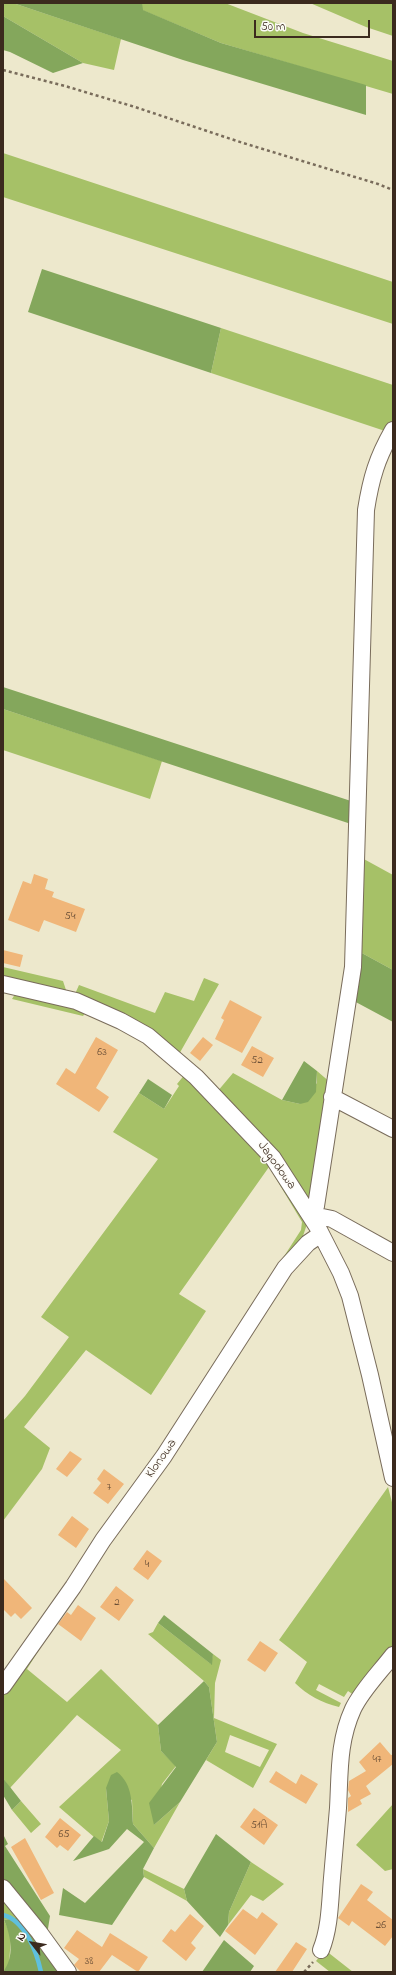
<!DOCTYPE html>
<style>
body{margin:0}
#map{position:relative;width:396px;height:1975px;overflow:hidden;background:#ede8cc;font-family:"Indie Flower",sans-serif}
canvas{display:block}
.frame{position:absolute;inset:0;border:4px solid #3b2a1e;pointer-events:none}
.north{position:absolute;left:12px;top:1923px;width:40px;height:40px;-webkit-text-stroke:3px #fdfcf7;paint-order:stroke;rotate:301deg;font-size:11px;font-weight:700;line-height:16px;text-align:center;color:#3b2a1e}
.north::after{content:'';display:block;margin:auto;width:14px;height:18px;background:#3b2a1e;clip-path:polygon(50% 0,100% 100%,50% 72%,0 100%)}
.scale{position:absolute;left:254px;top:20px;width:116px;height:18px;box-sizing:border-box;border:2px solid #3b2a1e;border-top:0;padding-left:5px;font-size:12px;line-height:14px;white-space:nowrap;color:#3b2a1e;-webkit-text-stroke:3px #fdfcf7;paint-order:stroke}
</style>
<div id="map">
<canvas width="396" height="1975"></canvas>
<div class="frame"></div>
<div class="north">N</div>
<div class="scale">50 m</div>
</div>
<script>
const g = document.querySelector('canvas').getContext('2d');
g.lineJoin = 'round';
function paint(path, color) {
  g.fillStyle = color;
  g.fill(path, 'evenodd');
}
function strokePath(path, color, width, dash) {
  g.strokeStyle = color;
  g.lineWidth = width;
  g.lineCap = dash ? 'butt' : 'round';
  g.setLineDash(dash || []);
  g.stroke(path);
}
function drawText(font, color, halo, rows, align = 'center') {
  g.font = font + ' "Indie Flower",sans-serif';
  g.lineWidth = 3;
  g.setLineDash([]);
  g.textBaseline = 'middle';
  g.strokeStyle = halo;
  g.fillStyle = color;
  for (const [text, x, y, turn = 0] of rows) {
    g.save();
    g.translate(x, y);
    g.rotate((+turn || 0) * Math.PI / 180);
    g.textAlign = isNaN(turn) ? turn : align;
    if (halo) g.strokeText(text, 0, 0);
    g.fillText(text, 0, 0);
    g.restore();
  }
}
const green = new Path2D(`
 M3 3H13L121 39 114 70 83 63 3 16Z
 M142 3H225L303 33 393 61V94L221 43 142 10Z
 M310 3H393V36L366 27Z
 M3 153 393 282V324L3 197Z
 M221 328 393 385V424L388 432 211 373Z
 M3 709 162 761 150 799 3 750Z
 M362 858 393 875V970L360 952 363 928Z
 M3 967 63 981 66 990 65 993 3 980Z
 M204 978 219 984 178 1056 75 994 79 985 155 1013 165 992 194 1001Z
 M17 991 86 1012 83 1016 12 999Z
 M317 1071 331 1083 313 1202 307 1203 217 1092 233 1073 282 1100 300 1104 317 1083Z
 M186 1073 259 1147 308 1221 302 1239 181 1416 301 1230 302 1222 269 1167 179 1294 206 1311 151 1395 86 1350 24 1427 50 1448 42 1469 3 1521V1421L25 1396 69 1337 41 1317 158 1159 113 1132 139 1093 164 1109 179 1086 177 1084Z
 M388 1487 393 1506V1652L358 1698 348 1691 344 1697 319 1684 316 1690 341 1703 339 1707C322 1703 307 1695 295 1683L307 1662 279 1640Z
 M73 1596 27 1669 67 1702 101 1669 158 1725 161 1751 176 1766 162 1784 154 1825 180 1802 154 1848 133 1824 132 1800 106 1788 109 1821 101 1843 59 1807 121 1750 77 1715 10 1788 3 1778V1693Z
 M158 1623 211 1664 213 1654 221 1660 215 1683 214 1718 277 1744 253 1788 206 1760 217 1742 209 1687 204 1681 148 1634 153 1632ZM230 1735 269 1750 260 1767 225 1752Z
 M21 1801 41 1824 31 1833 12 1810Z
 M393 1804V1869L385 1871 356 1845Z
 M251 1862 284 1884 263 1901 251 1895 228 1925 229 1912Z
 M143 1869 184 1889 187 1901 144 1877Z
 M3 1896 21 1917 4 1920 11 1936 9 1965 3 1972Z
 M325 1950 353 1972H330L316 1961Z`);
const forest = new Path2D(`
 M13 3H142L143 10 221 43 366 85V115L183 60Z
 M3 16 83 63 53 73 10 52 3 50Z
 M42 269 221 328 211 373 28 312Z
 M3 687 354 802V825L3 709Z
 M360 952 393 970V1022L352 1000Z
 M304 1061 317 1071 316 1092 308 1102 300 1104 282 1100Z
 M148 1079 172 1095 164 1109 139 1093Z
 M164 1615 213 1654 212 1665 158 1623Z
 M204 1681 209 1687 217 1742 180 1802 154 1825 149 1803 176 1767 161 1751 158 1725Z
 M117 1772C133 1784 132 1805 133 1824L154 1848 143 1869 144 1877 112 1925 59 1915 63 1888 85 1903 144 1842 127 1829 109 1849 73 1861 94 1836 102 1842 109 1821 106 1788 111 1775Z
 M3 1778 21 1801 12 1810 3 1795Z
 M3 1834 8 1844 5 1846 50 1916 47 1935 3 1879Z
 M216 1834 251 1862 229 1912 228 1925 220 1937 187 1901 184 1889Z
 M21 1917 63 1972H3C15 1957 11 1936 4 1920Z
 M224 1940 254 1966 250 1972H202Z`);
const stream = new Path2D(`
 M3 1915C25 1920 37 1953 41 1972`);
const building = new Path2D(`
 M34 874 48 879 45 889 54 892 52 897 85 909 76 932 44 920 39 932 8 920 23 881 31 884Z
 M3 950 23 955 20 967 3 963Z
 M230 1000 262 1017 242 1053 215 1039 224 1020 221 1018Z
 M96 1037 118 1050 96 1088 109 1097 99 1112 56 1084 66 1068 75 1074Z
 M203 1037 213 1045 200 1061 190 1053Z
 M252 1046 274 1058 263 1077 241 1065Z
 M70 1451 82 1459 67 1477 56 1469Z
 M104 1469 124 1484 108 1504 93 1493 101 1483 97 1479Z
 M72 1516 89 1529 76 1548 58 1535Z
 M147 1550 162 1561 148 1580 133 1569Z
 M3 1578 32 1608 21 1619 15 1613 11 1617 3 1609Z
 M116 1586 134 1600 119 1621 100 1607Z
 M78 1605 96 1618 81 1641 58 1624 67 1612 71 1615Z
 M260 1641 278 1653 265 1672 247 1660Z
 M380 1742 391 1755H393V1764L366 1786 371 1794 360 1800 362 1804 348 1812V1798L351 1796 348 1790 349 1781 366 1771 359 1762Z
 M276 1771 296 1784 301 1774 318 1784 306 1804 269 1782Z
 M254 1808 278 1825 264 1845 240 1827Z
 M60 1818 81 1835 68 1851 60 1845 57 1848 45 1837Z
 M25 1838 54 1893 41 1900 11 1847Z
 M361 1884 373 1892 367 1900 393 1920V1936L385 1946 352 1921 349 1926 338 1918Z
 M243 1909 257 1919 262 1912 278 1924 255 1955 225 1931Z
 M190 1914 204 1926 191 1943 196 1948 186 1961 162 1941 171 1929 175 1932Z
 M77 1930 102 1947 110 1933 148 1957 138 1972 112 1955 99 1972H81L74 1965 79 1959 64 1948Z
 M296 1942 307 1949 292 1972H275Z`);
const path = new Path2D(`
 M3 70 65 86 135 107 243 143 378 184 393 190
 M304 1972 313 1962`);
const minor = new Path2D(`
 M3 984 76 1001 121 1021 148 1036 196 1077 273 1158 318 1228 341 1273 350 1296 370 1375 393 1478
 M332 1097 393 1129
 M313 1215 332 1219 393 1253
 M312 1218 316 1206 353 967 366 510C371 478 377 458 393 430
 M3 1686 73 1587 103 1540 164 1456 285 1268 308 1243 321 1234
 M3 1888 39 1932 68 1972
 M321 1950C330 1928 330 1901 332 1878 334 1854 336 1831 338 1808 340 1773 338 1742 353 1709 362 1690 380 1672 393 1655`);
const numberNames = [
 ["54",70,917],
 ["63",102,1053],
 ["52",257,1061],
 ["7",109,1488],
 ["4",147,1565],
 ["2",117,1603],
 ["47",377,1760],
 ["51A",259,1826],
 ["65",64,1835],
 ["26",381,1926],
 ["38",89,1962]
];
const streetNames = [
 ["Jagodowa",276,1166,54],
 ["Klonowa",162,1459,-55]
];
paint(green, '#a6c167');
paint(forest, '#84a75c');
strokePath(stream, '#5fc0dd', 4.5);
paint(building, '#f0b679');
strokePath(minor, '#796c5b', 18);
strokePath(path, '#796c5b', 2.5, [3, 3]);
strokePath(minor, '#fff', 16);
drawText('11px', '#684d35', null, numberNames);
drawText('13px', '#3b2a1e', '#fdfcf7', streetNames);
</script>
